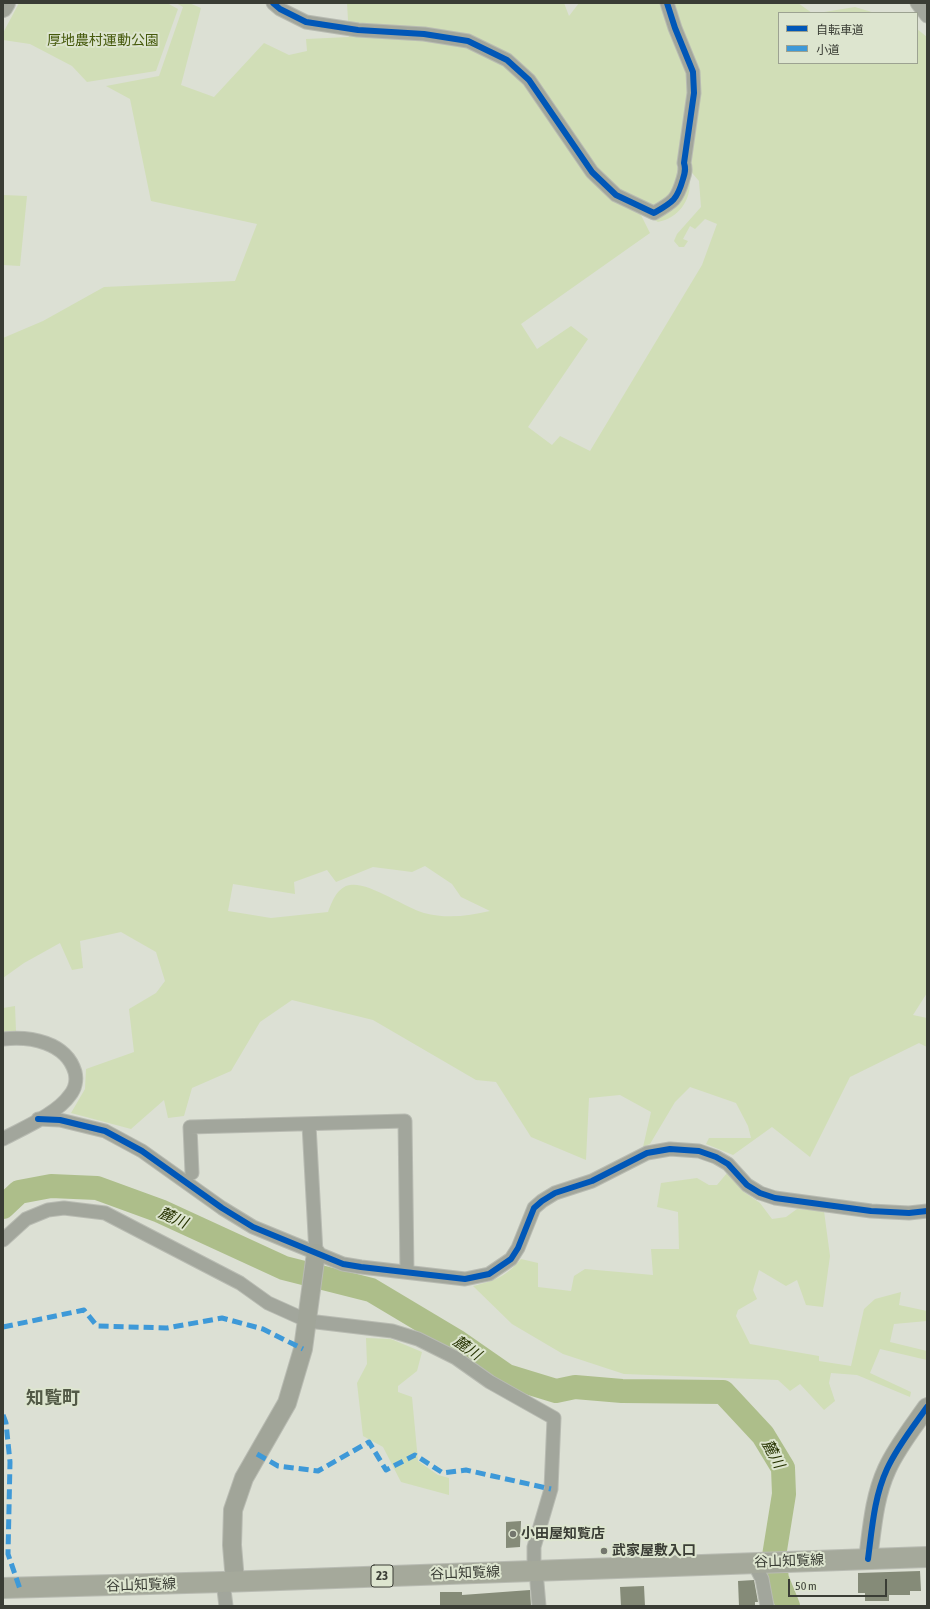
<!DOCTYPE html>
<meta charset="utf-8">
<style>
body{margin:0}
#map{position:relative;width:930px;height:1609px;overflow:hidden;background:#dce0d4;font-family:"Asap Condensed","Noto Sans JP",sans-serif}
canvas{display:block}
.frame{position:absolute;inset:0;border:4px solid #3a3d35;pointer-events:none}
.legend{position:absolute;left:778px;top:12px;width:140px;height:52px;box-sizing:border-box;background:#dde5cf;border:1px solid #9ca291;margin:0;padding:5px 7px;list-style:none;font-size:12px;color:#3a3d35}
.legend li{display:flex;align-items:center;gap:8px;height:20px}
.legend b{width:20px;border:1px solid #9ca291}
.scale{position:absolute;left:788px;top:1579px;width:99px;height:18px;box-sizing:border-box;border:2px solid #3a3d35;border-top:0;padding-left:5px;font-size:12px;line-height:14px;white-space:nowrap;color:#3a3d35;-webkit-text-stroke:3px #dde5cf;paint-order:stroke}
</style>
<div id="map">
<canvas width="930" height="1609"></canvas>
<div class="frame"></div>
<ul class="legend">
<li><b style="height:5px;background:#0057b8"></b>自転車道</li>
<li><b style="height:5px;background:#3e99d8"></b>小道</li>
</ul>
<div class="scale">50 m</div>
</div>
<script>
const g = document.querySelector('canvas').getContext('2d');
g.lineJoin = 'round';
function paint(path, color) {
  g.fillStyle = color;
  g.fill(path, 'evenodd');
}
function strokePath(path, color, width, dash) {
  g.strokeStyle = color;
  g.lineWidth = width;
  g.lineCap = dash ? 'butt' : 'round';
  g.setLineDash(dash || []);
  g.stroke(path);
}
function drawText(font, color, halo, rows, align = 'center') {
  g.font = font + ' "Asap Condensed","Noto Sans JP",sans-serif';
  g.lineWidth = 4;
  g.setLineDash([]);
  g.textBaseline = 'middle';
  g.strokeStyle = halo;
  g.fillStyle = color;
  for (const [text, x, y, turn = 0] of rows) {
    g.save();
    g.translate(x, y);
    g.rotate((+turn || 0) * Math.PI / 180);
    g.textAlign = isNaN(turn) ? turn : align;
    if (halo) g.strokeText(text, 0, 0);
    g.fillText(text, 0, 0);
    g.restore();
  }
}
const green = new Path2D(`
 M19 3H167L178 9 156 71 87 82 72 66 30 44 3 40V33Z
 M176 3H189L201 8 181 85 214 97 264 43 289 55 307 51 306 39 349 37 347 3H564L569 16 579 3H798L812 13H779V63H917V29L927 37V993L913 1015 927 1018V1047L919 1043 850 1077 810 1157 772 1127 733 1155 706 1144 709 1138H751L748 1126 736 1103 690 1087 675 1102 650 1144 643 1147 651 1112 620 1095 589 1098 586 1160 531 1137 496 1082 476 1080 373 1020 292 1000 260 1022 231 1071 192 1088 184 1116 168 1118 164 1100 131 1129 71 1113 85 1089 86 1069 134 1052 129 1009 156 993 165 981 156 952 121 932 80 941 83 968 72 970 60 943 24 963 3 978V338L43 321 104 287 235 281 257 224 151 201 130 99 106 86 159 76 183 7ZM680 159 699 181 701 207 677 234 674 241 679 247H684L688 241 683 239 690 226 695 229 705 219 717 224 702 265 590 451 560 436 552 445 528 427 588 339 571 326 537 349 521 324 650 233 632 197 648 216 658 222C678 218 691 201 690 180L677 167ZM425 866 452 884 461 897 490 911C469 916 446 919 424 913 404 907 369 882 350 885 337 887 332 902 328 912L271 918 228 911 233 884 295 894 294 882 327 870 336 882 373 867 412 872Z
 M855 7 875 13H818Z
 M3 195 27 196 20 266 3 265Z
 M15 1006 16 1031 3 1032V1008Z
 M727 1173 744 1192 760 1203 772 1219 786 1217 797 1209 824 1211 830 1256 823 1307 806 1305 797 1280 786 1286 759 1270 753 1290 757 1299 738 1310 736 1316 750 1344 819 1356V1361L851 1366 864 1309 875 1299 901 1292 899 1305 927 1311V1321L894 1324 890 1342 927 1351V1360L880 1349 870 1373 911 1392 910 1397 857 1375 831 1373 829 1383 835 1401 824 1410 800 1384 790 1391 778 1380 624 1374 563 1354 512 1324 473 1286C497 1280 505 1277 521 1259L538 1263V1287L571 1291 574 1276 585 1269 653 1275 651 1249H679L678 1212 657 1207 661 1183 697 1178 709 1185H717Z
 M366 1338 391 1339 422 1352 417 1371 398 1386V1392L412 1397 418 1461 438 1475 449 1478V1495L401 1482 383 1447 363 1436 357 1383 367 1364Z`);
const river = new Path2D(`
 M3 1207 19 1192 51 1186 97 1188 160 1211 284 1268 371 1290 458 1342 507 1376 556 1391 575 1387 622 1391 723 1392 763 1435 783 1468 784 1494 774 1556 777 1579 788 1606`);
const building = new Path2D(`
 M521 1521 520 1547 506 1548V1522Z
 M920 1571 921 1591H910V1595H889V1601H865V1593H858V1573Z
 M754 1580 758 1602H755V1605L739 1606 738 1581Z
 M644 1586 645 1606H621L620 1587Z
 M530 1590 531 1606H440V1592H462V1595Z`);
const street = new Path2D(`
 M273 3 280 9 306 22 358 30 424 34 468 41 507 60 529 80 592 172 616 195 654 213C673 202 677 200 683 179 685 173 686 169 684 163L694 93 693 72 675 28 667 3
 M917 3 927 16
 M3 1039C30 1036 66 1042 75 1072 77 1080 75 1089 70 1095 57 1114 23 1128 3 1139
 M38 1119 60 1120 105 1131 142 1151 222 1208 253 1227 343 1264 361 1267 465 1279 489 1274 511 1259 518 1248 534 1208 542 1201 555 1193 592 1181 647 1153 670 1149 699 1151 716 1157 728 1164 747 1185 760 1193 775 1198 871 1211 909 1213 927 1211
 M309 1125 316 1253
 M192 1173 190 1127 405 1121 407 1272
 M3 1240 26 1219 48 1210 64 1208 105 1213 240 1283 268 1303 308 1321 392 1331 418 1339 456 1358 490 1382 554 1418 551 1489 534 1547V1566L536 1571 539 1606
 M753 1562 762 1579 767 1606
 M223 1582 226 1606`);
const secondary = new Path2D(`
 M3 8 6 3
 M868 1559C872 1529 874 1497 887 1469 897 1447 913 1427 927 1407
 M235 1581 232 1545 233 1510 244 1478 287 1403 303 1349 316 1253`);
const primary = new Path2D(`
 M3 1588 223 1582 927 1557`);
const quiet = new Path2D(`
 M3 1327 84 1310 97 1326 167 1328 222 1318 263 1329 303 1349
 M3 1415 6 1423 10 1462 8 1554 20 1589
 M257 1454 278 1466 318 1471 369 1442 386 1470 415 1455 443 1473 466 1470 551 1489`);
const cycleway = new Path2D(`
 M273 3 280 9 306 22 358 30 424 34 468 41 507 60 529 80 592 172 616 195 654 213C673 202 677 200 683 179 685 173 686 169 684 163L694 93 693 72 675 28 667 3
 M38 1119 60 1120 105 1131 142 1151 222 1208 253 1227 343 1264 361 1267 465 1279 489 1274 511 1259 518 1248 534 1208 542 1201 555 1193 592 1181 647 1153 670 1149 699 1151 716 1157 728 1164 747 1185 760 1193 775 1198 871 1211 909 1213 927 1211
 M868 1559C872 1529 874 1497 887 1469 897 1447 913 1427 927 1407`);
const markers = [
 [513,1534,4,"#73766d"],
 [604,1551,4,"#73766d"]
];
const shields = [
 [382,1576,22]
];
const shieldNames = [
 ["23",382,1576]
];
const parkNames = [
 ["厚地農村運動公園",103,41]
];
const poiNames = [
 ["小田屋知覧店",521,1534],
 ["武家屋敷入口",612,1551]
];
const streetNames = [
 ["谷山知覧線",789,1561,-2],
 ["谷山知覧線",465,1573,-2],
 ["谷山知覧線",141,1585,-2]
];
const waterNames = [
 ["麓川",173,1218,24],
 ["麓川",467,1348,34],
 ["麓川",773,1454,62]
];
const districtNames = [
 ["知覧町",53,1398]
];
paint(green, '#d1deb7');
strokePath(river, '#adbe8a', 24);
paint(building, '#858b78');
strokePath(street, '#b8bbb2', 15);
strokePath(secondary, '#b8bbb2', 20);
strokePath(primary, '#b8bbb2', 22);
strokePath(street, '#a2a69c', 13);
strokePath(secondary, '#a1a599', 18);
strokePath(primary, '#a5a99b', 20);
strokePath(quiet, '#3e99d8', 5, [10, 5]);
strokePath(cycleway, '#0057b8', 6);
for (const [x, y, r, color] of markers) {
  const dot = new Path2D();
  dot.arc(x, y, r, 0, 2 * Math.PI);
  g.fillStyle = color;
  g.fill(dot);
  strokePath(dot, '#dde5cf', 1.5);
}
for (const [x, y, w] of shields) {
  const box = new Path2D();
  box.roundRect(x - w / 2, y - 11, w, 22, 3);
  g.fillStyle = '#dde5cf';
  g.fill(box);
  strokePath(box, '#3a3d35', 1);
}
drawText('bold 13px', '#3a3d35', null, shieldNames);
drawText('14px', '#465a0c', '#dde5cf', parkNames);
drawText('bold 14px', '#3a3d35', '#dde5cf', poiNames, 'left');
drawText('14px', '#3a3d35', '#dde5cf', streetNames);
drawText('italic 15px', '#263300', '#dde5cf', waterNames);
drawText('bold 18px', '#525946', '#dde5cf', districtNames);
</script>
